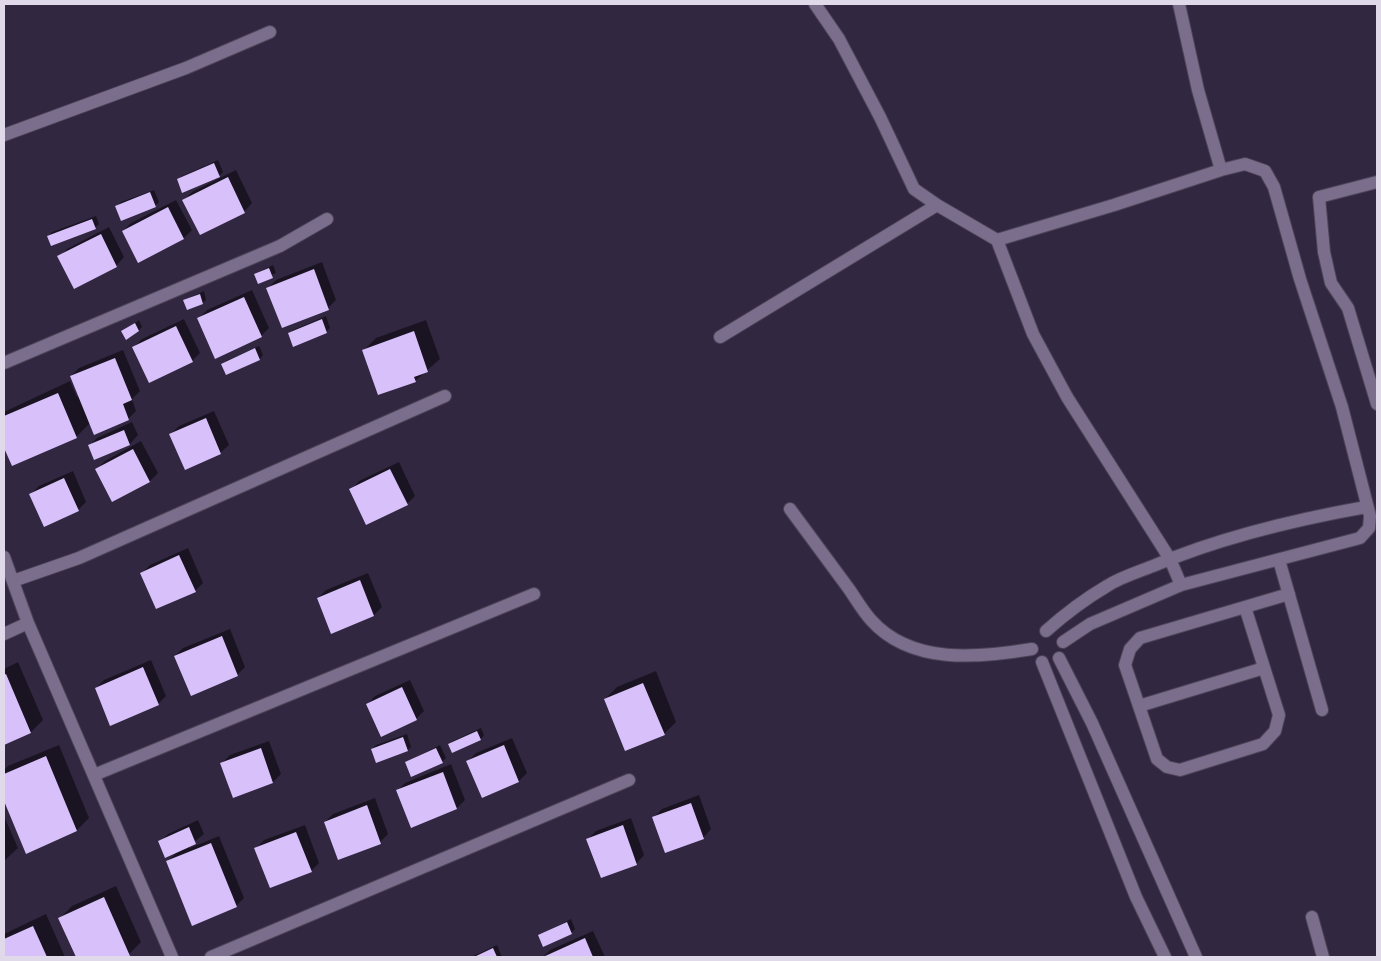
<!DOCTYPE html>
<style>
body{margin:0}
#map{position:relative;width:1381px;height:961px;overflow:hidden;background:#312740;font-family:"Golos Text",sans-serif}
canvas{display:block}
.frame{position:absolute;inset:0;border:5px solid #dfd9e9;pointer-events:none}
</style>
<div id="map">
<canvas width="1381" height="961"></canvas>
<div class="frame"></div>
</div>
<script>
const g = document.querySelector('canvas').getContext('2d');
g.lineJoin = 'round';
function paint(path, color) {
  g.fillStyle = color;
  g.fill(path, 'evenodd');
}
function strokePath(path, color, width, dash) {
  g.strokeStyle = color;
  g.lineWidth = width;
  g.lineCap = dash ? 'butt' : 'round';
  g.setLineDash(dash || []);
  g.stroke(path);
}
const shadow = new Path2D(`
 M218 160 223 172 219 176 178 180 182 176Z
 M236 170 252 203 244 212 200 234 184 200 192 192Z
 M154 190 159 202 155 206H117L121 202Z
 M176 200 192 230 184 238 138 261 123 231 131 223Z
 M96 216 99 224 95 228 48 236 52 232Z
 M109 227 124 257 116 266 74 287 59 257 67 249Z
 M322 262 336 300 328 308 268 288 276 280Z
 M273 265 276 273 259 282 255 274Z
 M252 290 269 328 261 336 198 319 207 310Z
 M204 291 206 300 203 303 185 300Z
 M326 316 330 328 326 332 289 333 293 330Z
 M184 319 200 353 192 361 134 347 142 339Z
 M139 320 142 327 139 330 123 332Z
 M426 320 440 359 415 381 364 350 376 338Z
 M259 346 263 355 260 359 227 374 223 365 226 361Z
 M123 350 140 391 132 399 136 411 128 419 90 423 76 437 12 465 4 445V412L70 381 77 397 79 396 71 376 79 368Z
 M214 411 229 445 220 453 171 434 179 426Z
 M132 422 138 435 130 444 94 459 89 446 97 438Z
 M141 441 158 473 150 481 113 500 97 469 105 461Z
 M399 462 415 496 407 504 351 490 359 481Z
 M73 471 86 502 78 510 31 494 39 486Z
 M188 548 203 583 195 591 142 573 150 565Z
 M368 573 382 607 374 615 318 598 326 590Z
 M230 629 245 667 237 675 175 656 183 648Z
 M151 660 166 696 158 704 96 688 104 680Z
 M18 662 43 720 31 732 4 744V669Z
 M656 671 676 722 664 734 605 699 617 687Z
 M410 680 424 711 416 719 367 705 375 696Z
 M481 728 484 735 481 739 453 752 449 744 453 741Z
 M407 734 411 747 408 750 372 749 376 745Z
 M512 738 527 773 519 781 483 797 468 761 476 753Z
 M269 741 281 774 273 782 234 796 222 763 230 755Z
 M59 745 89 818 77 830 26 852 4 798V770L8 766Z
 M440 745 446 758 442 762H406Z
 M451 764 465 800 457 808 397 791 405 783Z
 M699 795 711 829 703 838 653 818 662 809Z
 M375 798 388 834 380 842 325 822 333 814Z
 M4 816 18 848 4 861Z
 M631 818 644 855 636 864 588 839 596 831Z
 M198 820 204 834 189 846 190 848 219 836 244 898 236 906 167 862 179 850 160 842 168 834Z
 M305 825 319 863 311 871 256 848 264 840Z
 M116 886 141 942 129 954 123 957H77L60 918 72 906Z
 M46 914 65 957H4V934Z
 M571 919 575 929 571 933 539 936Z
 M593 931 605 957H543L550 950Z
 M497 945 502 957H471Z`);
const building = new Path2D(`
 M214 163 220 177 182 193 177 179Z
 M228 177 245 213 200 235 182 200Z
 M150 192 156 207 121 221 115 206Z
 M168 207 184 239 138 263 122 231Z
 M92 219 96 229 51 246 47 236Z
 M101 234 117 267 74 289 57 256Z
 M269 268 273 278 258 284 254 274Z
 M314 269 329 310 282 328 266 288Z
 M200 294 203 304 187 310 183 300Z
 M244 297 262 337 215 359 197 318Z
 M322 319 327 333 293 347 288 333Z
 M135 323 139 331 126 340 121 331Z
 M176 326 193 362 149 383 132 347Z
 M414 331 428 372 414 377 416 382 378 395 362 350Z
 M255 348 260 360 226 375 221 364Z
 M115 358 132 400 123 404 129 420 94 435 70 376Z
 M58 393 77 438 12 466 4 448V416Z
 M206 418 221 454 185 470 169 434Z
 M124 430 130 445 94 460 88 445Z
 M133 449 150 482 112 502 95 469Z
 M390 469 408 505 366 525 349 489Z
 M64 478 79 511 44 527 29 494Z
 M179 555 196 592 156 609 140 573Z
 M360 580 374 616 331 634 317 598Z
 M222 636 238 676 191 696 174 656Z
 M143 667 159 705 110 726 95 688Z
 M6 674 31 733 4 745V675Z
 M643 683 665 735 625 751 604 699Z
 M402 687 417 720 381 737 366 704Z
 M477 731 481 740 452 753 448 744Z
 M403 737 408 751 376 763 371 749Z
 M504 745 519 782 482 798 466 761Z
 M261 748 273 783 233 798 220 763Z
 M436 748 443 763 411 777 405 762Z
 M46 756 77 831 26 854 4 801V774Z
 M443 772 457 809 411 828 396 790Z
 M691 803 704 839 665 853 652 817Z
 M367 805 381 844 338 860 324 822Z
 M623 825 637 865 601 878 586 839Z
 M189 827 196 844 165 858 158 841Z
 M296 832 312 872 270 888 254 848Z
 M211 843 237 907 192 926 166 861Z
 M104 897 130 956 76 957 58 918Z
 M567 922 572 934 543 947 538 935Z
 M33 926 47 957H4V939Z
 M585 938 593 957H543Z
 M493 948 497 957H474Z`);
const lane = new Path2D(`
 M815 4 839 39 880 117 914 189 937 205 997 240 1033 334 1067 397 1170 559 1181 585
 M1179 4 1198 90 1221 170
 M4 135 186 68 270 32
 M997 240 1114 205 1221 170 1245 164 1265 171 1274 187 1300 279 1342 407 1370 516 1369 528 1360 538 1181 585 1090 624 1063 642
 M720 337 937 205
 M4 363 280 246 327 219
 M790 509C810 536 829 562 849 589 856 599 862 610 871 620 911 665 978 658 1032 649
 M4 557 28 623 172 957
 M1279 560 1322 710
 M13 581 79 558 445 396
 M1245 607 1279 715 1275 731 1263 744 1180 770 1167 767 1157 759 1125 665 1130 649 1140 638 1289 594
 M1046 631C1065 614 1085 599 1107 586 1121 577 1138 572 1153 566 1221 537 1293 520 1366 507
 M4 634 28 623
 M1059 658 1092 723 1196 957
 M1042 662 1136 897 1165 957
 M1139 706 1264 668
 M94 775 534 594
 M1312 917 1323 957
 M211 957 629 780`);
const street = new Path2D(`
 M1377 182 1319 197 1324 252 1331 283 1348 308 1377 404`);
paint(shadow, '#0007');
paint(building, '#d8c0fb');
strokePath(lane, '#4c4459', 14);
strokePath(street, '#4c4459', 14);
strokePath(lane, '#7a6e8c', 12);
strokePath(street, '#7a6e8c', 12);
</script>
